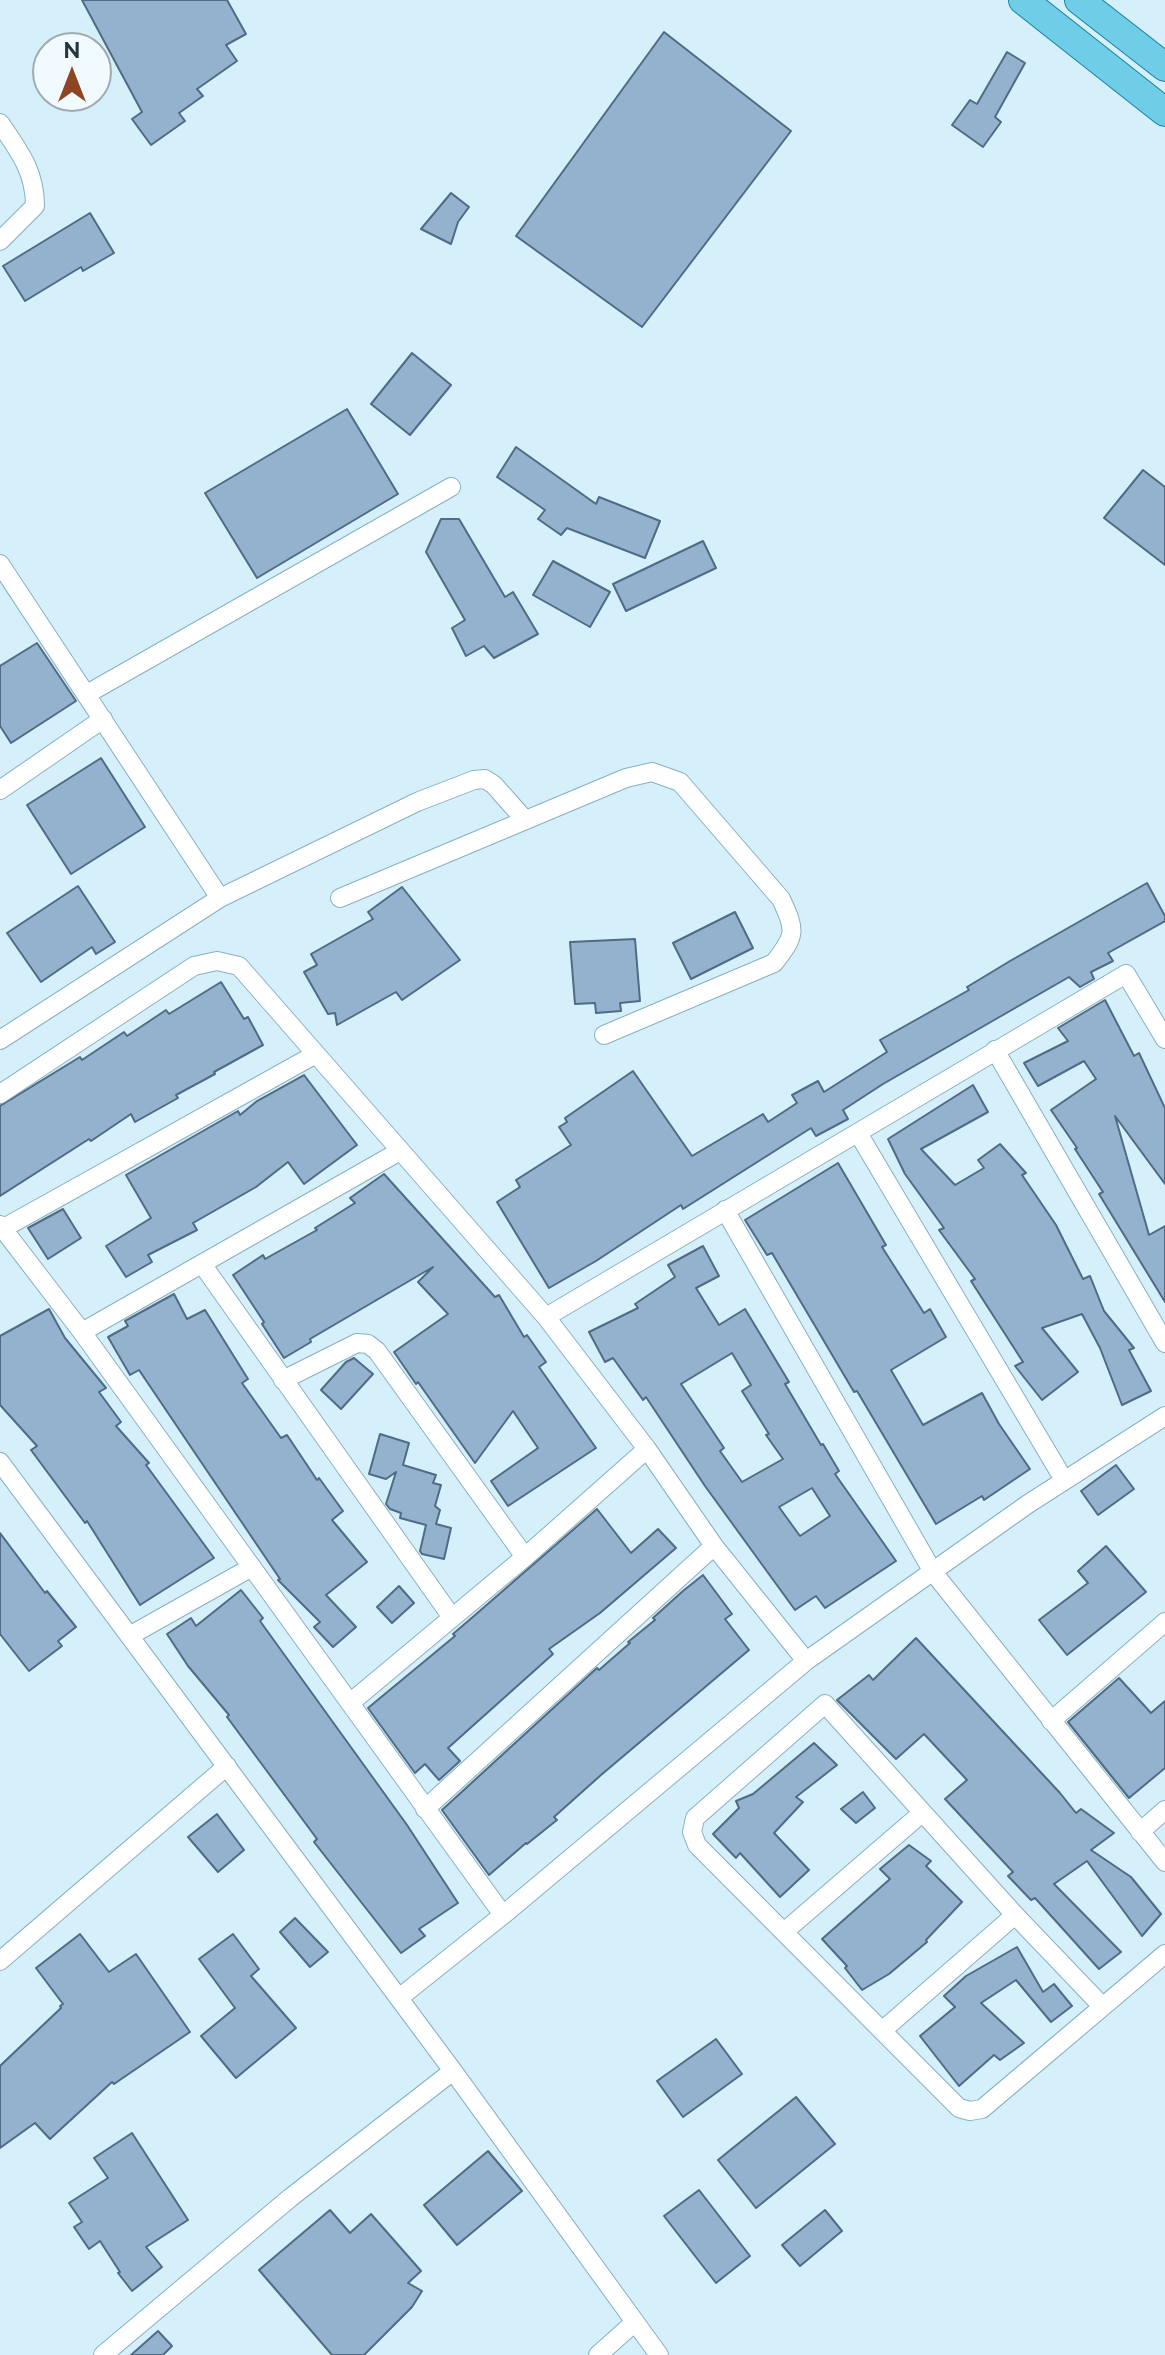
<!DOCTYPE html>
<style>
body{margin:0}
#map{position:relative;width:1165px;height:2355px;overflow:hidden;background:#d6f0fb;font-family:Raleway,sans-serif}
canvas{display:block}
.north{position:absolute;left:32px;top:32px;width:80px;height:80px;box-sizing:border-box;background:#f1fafe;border:2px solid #9fabb0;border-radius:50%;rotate:0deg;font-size:22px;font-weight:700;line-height:32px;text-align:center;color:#24353c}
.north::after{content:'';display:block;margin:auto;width:28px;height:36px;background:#8d4621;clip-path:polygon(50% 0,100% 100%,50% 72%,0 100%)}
</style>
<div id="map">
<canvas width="1165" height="2355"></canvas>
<div class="north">N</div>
</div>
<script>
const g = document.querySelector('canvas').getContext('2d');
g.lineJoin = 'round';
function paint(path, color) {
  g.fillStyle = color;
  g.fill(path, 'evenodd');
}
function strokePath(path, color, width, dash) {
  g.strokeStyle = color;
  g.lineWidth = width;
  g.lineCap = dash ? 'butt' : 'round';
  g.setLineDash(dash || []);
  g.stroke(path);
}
const building = new Path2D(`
 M82 0H227L246 34 226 45 237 61 197 89 203 96 179 113 185 121 151 145 132 119 142 112Z
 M664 32 791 131 642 327 516 236Z
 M1007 52 1025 63 995 117 1001 122 983 147 952 125 970 100 977 104Z
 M451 193 469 207 458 222 451 244 421 229Z
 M90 213 114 253 83 271 81 267 25 301 3 266Z
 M412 353 451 385 410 435 371 404Z
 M347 409 398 494 257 578 205 493Z
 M516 447 596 504 599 497 660 521 645 558 567 528 561 535 538 519 545 510 497 477Z
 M1143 470 1165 487V565L1104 518Z
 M441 519H459L505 597 513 592 538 634 494 658 484 646 466 656 452 628 465 620 426 552Z
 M703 541 716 568 626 611 613 584Z
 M553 561 610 592 590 627 533 595Z
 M37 643 76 701 11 743 0 726V666Z
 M101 758 145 827 71 874 27 805Z
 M1147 883 1165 916V921L1108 953 1113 961 1091 972 1094 979 1080 987 1069 977 883 1084 843 1110 848 1119 816 1136 811 1128 683 1209 681 1205 596 1261 549 1288 497 1202 520 1187 516 1180 571 1145 559 1127 567 1122 565 1118 633 1071 692 1156 763 1114 768 1122 797 1103 792 1095 818 1081 824 1092 887 1052 880 1040 969 990 967 987 1010 961Z
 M78 886 115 942 96 954 92 947 41 982 7 933Z
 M402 887 460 960 402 1000 396 992 337 1025 335 1013 328 1014 304 972 317 965 311 954 373 919 368 912Z
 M735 912 753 948 691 979 673 943Z
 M635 939 640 1001 620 1003 621 1011 596 1013 595 1003 575 1004 570 942Z
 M221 982 244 1019 248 1017 263 1045 214 1072 215 1074 176 1095 178 1098 135 1122 131 1114 91 1141 89 1139 0 1196V1106L80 1057 82 1060 124 1032 127 1036 166 1010 169 1014Z
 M1105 1000 1134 1056 1139 1053 1165 1108V1184L1115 1116 1149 1235 1165 1226V1302L1099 1194 1103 1192 1075 1149 1077 1148 1051 1110 1096 1079 1084 1061 1038 1086 1024 1063 1068 1041 1058 1028Z
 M304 1075 357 1145 304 1184 288 1162 256 1187 193 1223 197 1230 148 1255 152 1262 126 1277 106 1246 151 1218 126 1175 238 1111 240 1115 257 1101Z
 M973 1085 988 1112 921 1149 955 1185 984 1168 978 1160 1000 1144 1026 1173 1022 1175 1056 1225 1083 1279 1090 1276 1104 1311 1134 1348 1129 1350 1151 1391 1122 1405 1100 1348 1082 1314 1042 1328 1078 1372 1042 1400 1015 1366 1023 1362 971 1281 975 1279 939 1230 944 1228 905 1174 888 1139Z
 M838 1163 886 1245 882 1247 924 1313 930 1309 946 1337 891 1370 923 1425 982 1393 999 1424 1030 1469 984 1500 982 1496 936 1524 857 1391 854 1392 772 1253 767 1255 745 1220Z
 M384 1174 495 1297 499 1295 524 1337 527 1335 546 1362 539 1367 596 1448 508 1506 491 1481 538 1448 513 1411 475 1463 418 1382 416 1384 394 1352 448 1314 418 1282 433 1267 310 1339 311 1342 284 1358 262 1324 264 1322 233 1275 263 1255 265 1259 317 1230 315 1228 355 1203 350 1198Z
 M63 1209 81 1238 48 1259 28 1228Z
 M703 1246 719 1276 696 1288 719 1325 745 1309 789 1382 785 1384 821 1445 823 1444 839 1471 835 1474 896 1561 825 1608 816 1596 795 1610 705 1486 646 1397 643 1400 613 1358 605 1362 589 1332 638 1308 635 1304 675 1277 668 1265ZM732 1353 751 1385 742 1391 769 1434 766 1435 783 1459 742 1482 720 1451 724 1448 681 1384ZM812 1488 830 1516 800 1536 779 1507Z
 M174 1294 187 1319 205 1310 248 1379 242 1383 281 1438 287 1435 317 1480 319 1478 343 1511 332 1520 367 1562 326 1595 356 1627 333 1647 314 1627 320 1622 278 1580 280 1579 139 1370 130 1375 108 1337 128 1326 125 1321Z
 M49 1309 65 1338 106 1388 99 1392 121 1422 116 1426 149 1463 146 1465 214 1558 140 1605 87 1521 85 1523 31 1450 37 1446 0 1405V1336Z
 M354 1358 373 1374 341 1409 321 1390 346 1362Z
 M380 1434 409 1443 403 1465 436 1475 433 1483 441 1485 435 1506 440 1510 436 1524 451 1528 444 1559 422 1554 420 1551 426 1525 400 1518 401 1513 390 1509 386 1504 396 1472 386 1479 369 1474Z
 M1116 1465 1134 1489 1098 1515 1081 1491Z
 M597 1509 631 1553 658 1529 676 1548 600 1613 549 1649 553 1654 448 1748 460 1761 439 1780 425 1764 415 1773 368 1708 455 1636 453 1634 482 1609Z
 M0 1533 45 1593 47 1591 76 1627 58 1641 62 1646 29 1671 0 1634Z
 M1106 1546 1146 1592 1067 1655 1039 1620 1088 1583 1078 1571Z
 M703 1575 732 1614 725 1619 749 1650 601 1775 554 1817 557 1820 527 1844 526 1843 489 1875 442 1810 597 1668 599 1670 630 1643 628 1642 655 1620 653 1618 683 1591Z
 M399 1586 414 1603 392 1623 377 1607Z
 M241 1590 263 1618 260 1621 407 1825 458 1903 419 1929 425 1936 401 1953 314 1842 317 1839 227 1717 229 1715 188 1666 167 1634 191 1618 196 1626Z
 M916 1638 1060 1793 1076 1813 1081 1809 1114 1833 1091 1850 1131 1877 1161 1914 1142 1936 1087 1861 1054 1884 1121 1952 1099 1969 1035 1898 1031 1900 1008 1876 1013 1872 945 1799 967 1780 924 1734 896 1759 837 1700 869 1675 873 1680Z
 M1119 1678 1151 1713 1165 1701V1768L1129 1798 1068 1722Z
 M814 1743 837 1765 796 1797 803 1802 774 1833 809 1870 780 1897 740 1853 736 1858 713 1834 739 1808 736 1801 753 1794Z
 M863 1792 875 1808 856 1823 841 1809Z
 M217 1814 244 1850 218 1872 188 1837Z
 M909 1845 931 1861 926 1866 962 1902 926 1940 927 1942 889 1974 862 1990 845 1968 847 1966 822 1939 890 1879 880 1869Z
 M295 1918 328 1952 310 1967 280 1932Z
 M80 1934 109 1972 136 1954 190 2032 114 2084 112 2082 50 2139 35 2123 0 2148V2066L61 2008 60 2006 63 2004 36 1968Z
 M233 1934 259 1969 251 1976 296 2028 236 2078 201 2036 235 2008 199 1959Z
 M1017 1947 1043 1992 1054 1984 1072 2006 1051 2022 1016 1980 981 2003 1024 2043 1000 2060 994 2055 959 2086 920 2036 955 2007 944 1996 966 1976Z
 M716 2039 742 2074 683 2117 657 2081Z
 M796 2097 835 2144 756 2208 718 2160Z
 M132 2133 188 2220 146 2247 162 2267 132 2291 118 2273 120 2272 100 2241 89 2249 74 2227 82 2222 69 2203 108 2178 94 2158Z
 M488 2151 522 2191 457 2245 424 2205Z
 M699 2190 750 2256 716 2283 664 2216Z
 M330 2210 350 2233 371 2214 421 2271 408 2283 422 2291 412 2307 364 2355H332L259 2270Z
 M825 2210 842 2231 800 2266 782 2245Z
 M158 2331 172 2346 163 2355H131Z`);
const street = new Path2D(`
 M0 123C19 151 35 171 35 206L0 241
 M0 564 220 898
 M87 694 451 487
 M0 790 103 719
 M340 898 626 778 652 772 680 782 781 899C796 931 796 935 774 963L604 1035
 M0 1040 220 898 417 802 474 780 485 779 494 785 525 820
 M995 1050 1165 1343
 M0 1094 194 966 217 961 239 966 546 1317 647 1449 714 1546 806 1661
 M858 1133 1064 1480
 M725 1210 933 1572 1165 1862
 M0 1225 82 1332 503 1915
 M2 1229 316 1054
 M202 1264 451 1616
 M546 1317 1126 974 1165 1039
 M82 1332 400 1151
 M283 1380 357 1343 368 1344 377 1351 525 1557
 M0 1462 453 2071 659 2355
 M131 1635 252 1567
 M350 1703 525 1557 647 1449
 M1051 1721 1165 1622
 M425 1809 714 1546
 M1140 1832 1165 1810
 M785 1931 922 1813
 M0 1961 227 1766
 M399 1998 503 1915 806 1661 1028 1504 1165 1416
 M1102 2006 1015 1915 825 1704 695 1818 692 1832 697 1845 959 2108 970 2111 982 2109 1165 1954
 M883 2030 1015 1915
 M103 2355 290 2198 453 2071
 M598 2355 635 2322`);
const primary = new Path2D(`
 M1023 0 1165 112
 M1079 0 1165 67`);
paint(building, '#93b2ce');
strokePath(building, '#4f6b85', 2);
strokePath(street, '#86b0c2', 20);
strokePath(primary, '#1782a2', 30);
strokePath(street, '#fff', 18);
strokePath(primary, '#70cde8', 28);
</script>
